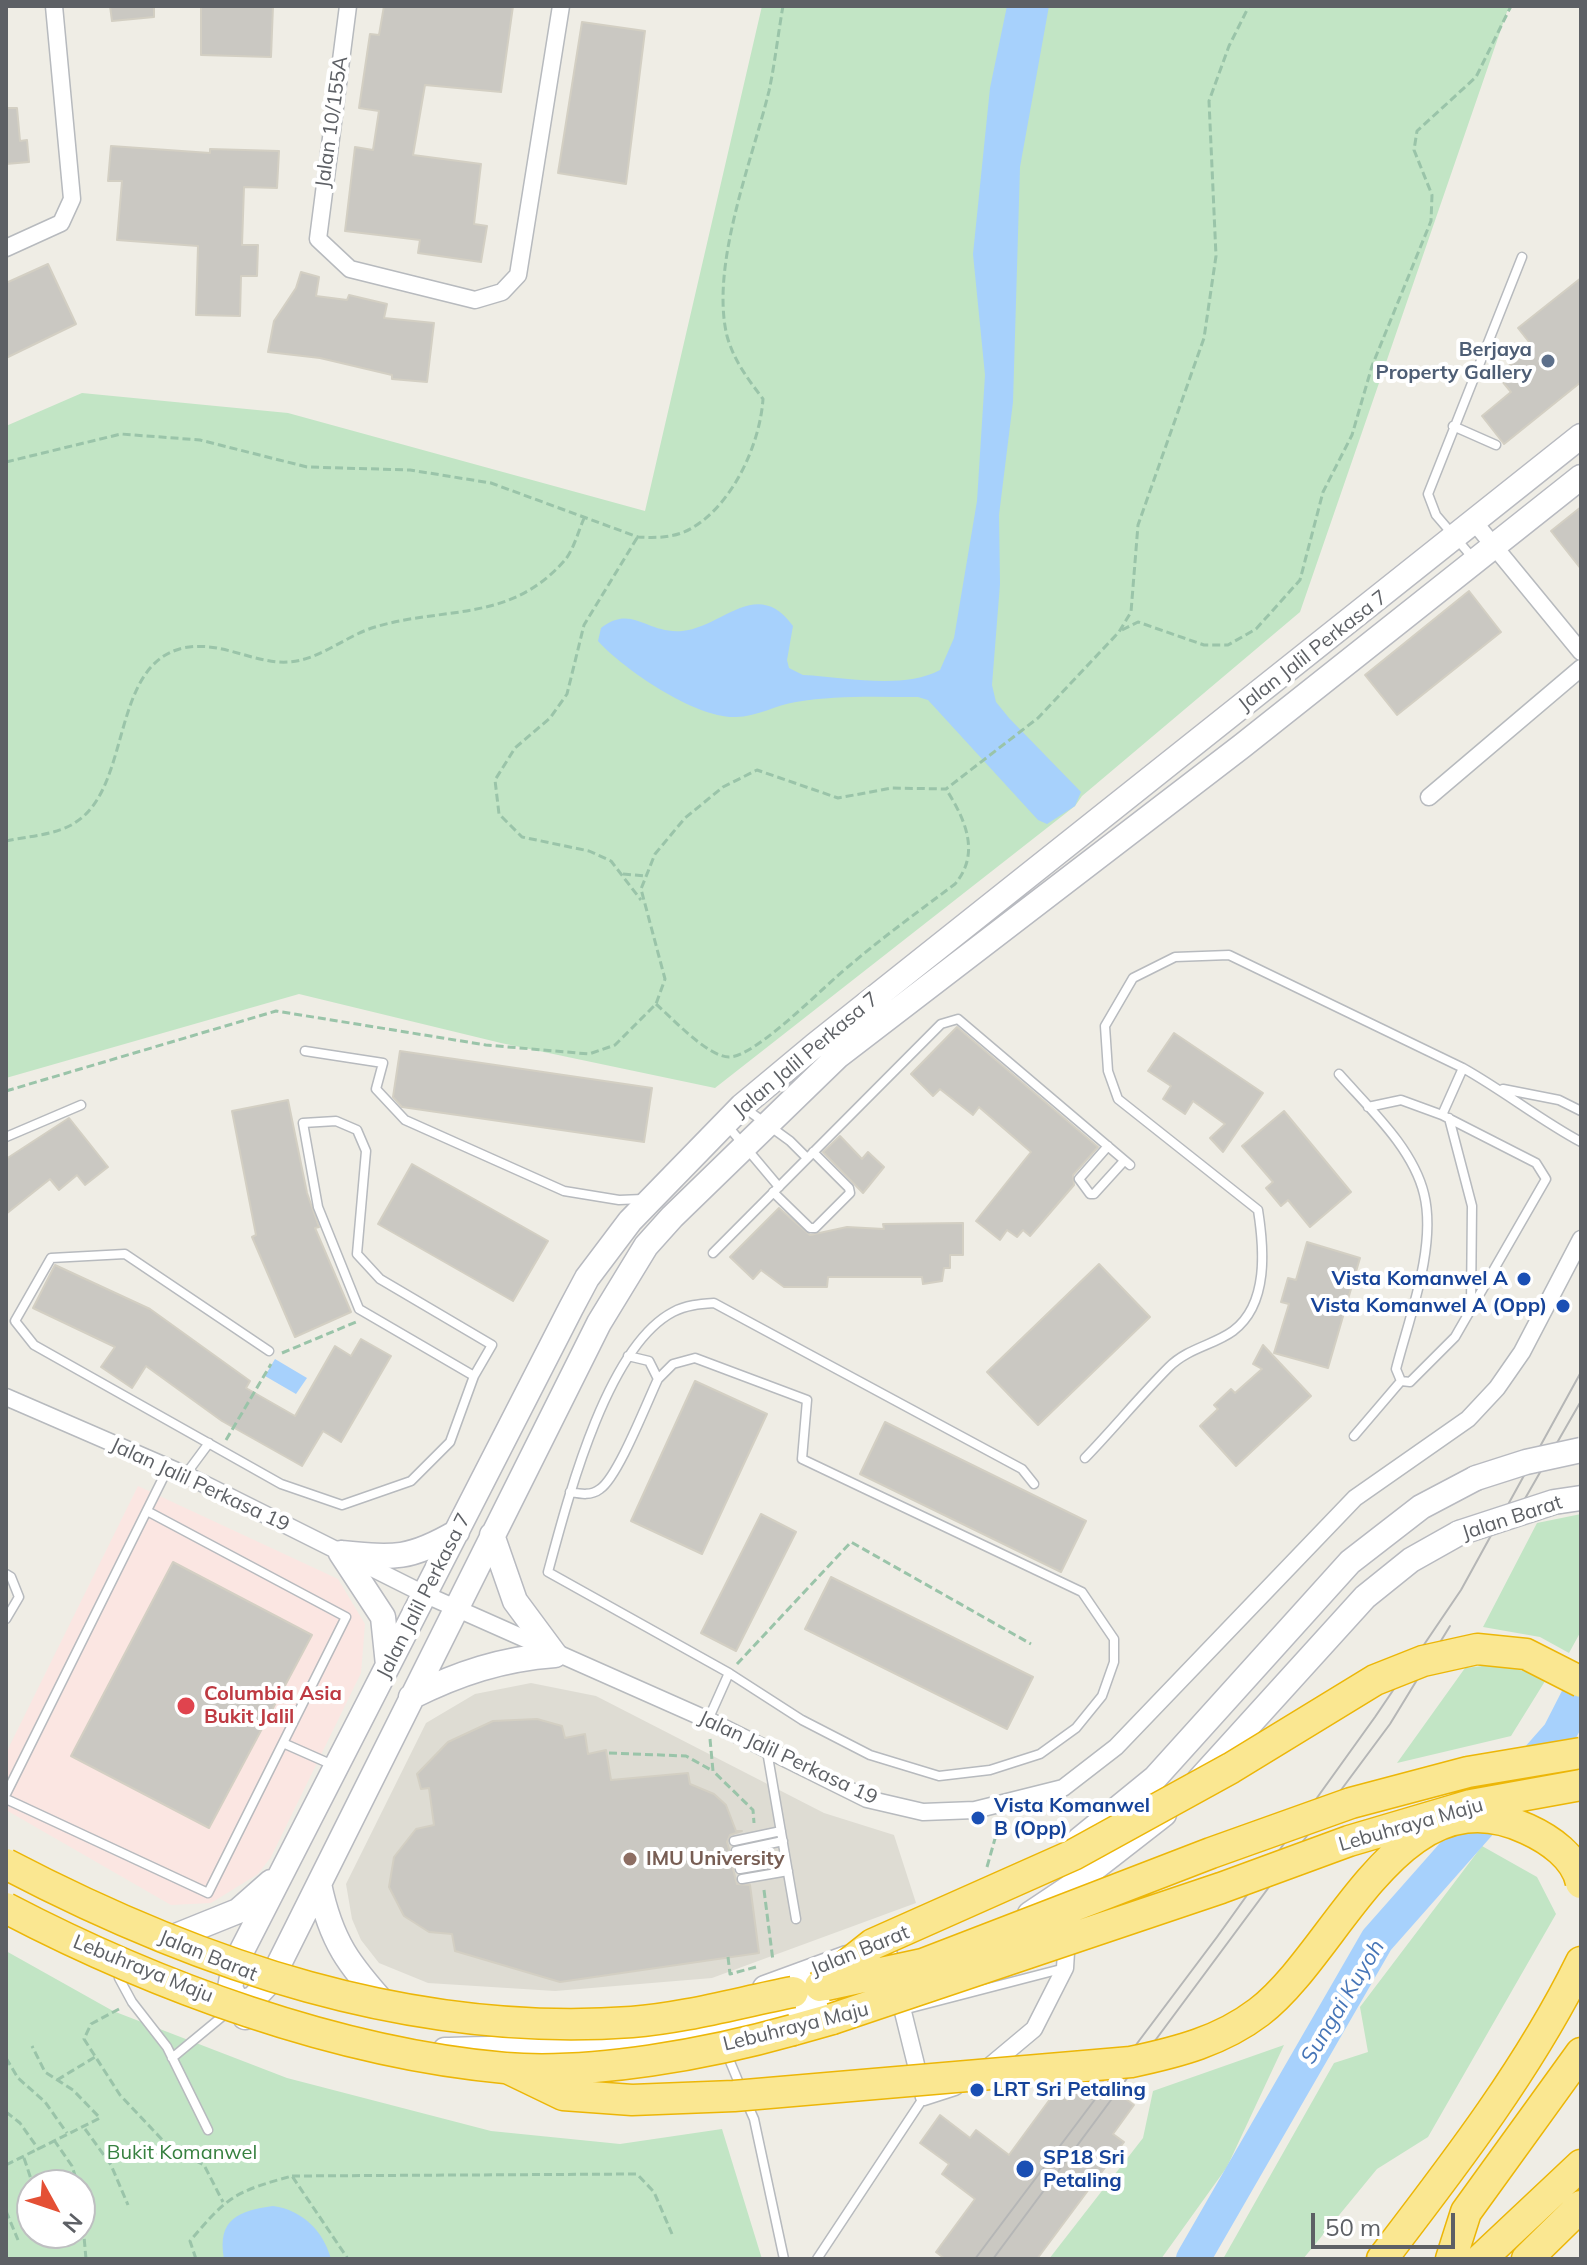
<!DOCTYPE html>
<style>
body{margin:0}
#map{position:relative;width:1587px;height:2265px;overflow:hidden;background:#efede5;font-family:Mulish,sans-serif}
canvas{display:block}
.frame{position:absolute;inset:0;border:8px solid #5d6065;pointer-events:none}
.north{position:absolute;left:16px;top:2169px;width:80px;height:80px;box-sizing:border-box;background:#fff;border:2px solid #bebfc1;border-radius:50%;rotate:130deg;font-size:22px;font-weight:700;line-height:32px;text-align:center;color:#5d6065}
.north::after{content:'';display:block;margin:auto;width:28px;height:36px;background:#e45035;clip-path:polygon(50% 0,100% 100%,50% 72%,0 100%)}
.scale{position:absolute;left:1311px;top:2213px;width:144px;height:36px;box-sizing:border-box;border:4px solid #5d6065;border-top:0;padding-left:10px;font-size:24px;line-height:28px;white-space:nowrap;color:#5d6065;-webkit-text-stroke:6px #fff;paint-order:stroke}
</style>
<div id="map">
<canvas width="1587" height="2265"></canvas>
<div class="frame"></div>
<div class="north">N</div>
<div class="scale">50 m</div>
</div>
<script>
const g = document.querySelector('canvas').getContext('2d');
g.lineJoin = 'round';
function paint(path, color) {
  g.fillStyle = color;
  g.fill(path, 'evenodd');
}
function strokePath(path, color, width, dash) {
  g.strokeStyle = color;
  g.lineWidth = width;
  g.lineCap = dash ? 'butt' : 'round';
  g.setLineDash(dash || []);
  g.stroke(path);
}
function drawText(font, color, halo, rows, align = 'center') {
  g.font = font + ' Mulish,sans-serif';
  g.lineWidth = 8;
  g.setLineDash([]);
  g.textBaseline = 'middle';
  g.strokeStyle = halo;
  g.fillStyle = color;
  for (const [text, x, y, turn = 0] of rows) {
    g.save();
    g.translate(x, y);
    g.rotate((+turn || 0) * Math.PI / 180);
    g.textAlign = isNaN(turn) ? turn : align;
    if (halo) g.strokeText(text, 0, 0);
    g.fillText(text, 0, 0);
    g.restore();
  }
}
const education = new Path2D(`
 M531 1683 596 1696 824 1813 894 1835 916 1903 712 1978 555 1991 428 1983 379 1963 361 1940 352 1919 346 1884 426 1723 475 1694Z`);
const medical = new Path2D(`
 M138 1486 338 1579 365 1624 361 1673 271 1857 258 1874 211 1903 171 1905 6 1810V1753Z`);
const green = new Path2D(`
 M762 6H1509L1300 612 1082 796 1075 806 715 1088 501 1043 299 994 6 1078V426L82 393 288 413 645 511Z
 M1581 1514V1631L1569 1653 1540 1637 1483 1627 1537 1523Z
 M1499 1664 1547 1678 1511 1736 1397 1763 1465 1668Z
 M1482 1846 1537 1877 1556 1914 1428 2137 1377 2169 1303 2259H1223L1334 2063 1368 2052 1360 2007Z
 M6 1951 113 2011 287 2078 491 2131 620 2144 722 2129 762 2259H6ZM32 2185H80V2233H32Z
 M1284 2045 1227 2167 1161 2259H1049L1143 2138 1153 2091Z`);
const water = new Path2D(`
 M1007 6H1049L1020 167 1013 402 999 515 1000 584 992 685 996 702 1009 718 1081 792 1075 806 1047 824 1038 820 928 700 918 697C877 697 836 695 796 702 776 705 756 717 736 717 697 719 624 670 598 641L601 628C633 604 645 634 682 631 723 627 757 576 793 626L787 660 789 668 803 675C846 677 902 690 940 670L954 638 977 501 985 375 973 254 990 88Z
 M275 1359 307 1378 296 1394 265 1376Z
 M273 2206C303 2210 324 2232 331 2259H224C217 2219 238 2211 273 2206Z`);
const river = new Path2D(`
 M1193 2259 1377 1940 1559 1734 1581 1691`);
const building = new Path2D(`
 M110 6H154V17L112 21Z
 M201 6H273L271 57 201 55Z
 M384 6H513L501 92 425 85 413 155 481 164 474 224 487 226 481 262 418 253 420 240 345 231 355 147 373 150 379 111 359 108 370 34 379 35Z
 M582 22 645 31 626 184 558 173Z
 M6 108H17L20 141 27 140 29 162 6 164Z
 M111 146 210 153V149L279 151 277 188 244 187 242 245H258L257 276H241L240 316 196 315 198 246 117 240 122 181H108Z
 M48 264 76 324 6 358V283Z
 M301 272 319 277 316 296 347 300 349 295 387 304 384 318 434 323 427 382 392 379V375L320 358 268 352 274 321 296 288Z
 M1581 278V382L1504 444 1482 416 1511 392 1497 375 1533 347 1518 328Z
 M1581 507V569L1551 531Z
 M1469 591 1501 632 1397 715 1365 675Z
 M957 1027 1098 1147 1073 1175 1074 1185 1030 1236 1023 1230 1017 1237 1007 1230 1000 1240 976 1221 1031 1152 979 1107 973 1115 940 1089 933 1096 911 1074Z
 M1174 1033 1263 1093 1223 1152 1210 1138 1225 1124 1193 1101 1185 1114 1163 1099 1171 1086 1148 1071Z
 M400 1051 652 1088 644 1142 402 1107 393 1097Z
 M288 1100 307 1193 319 1227 315 1228 351 1312 295 1337 252 1237 256 1235 232 1111Z
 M1284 1111 1351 1192 1310 1227 1288 1200 1281 1206 1266 1188 1273 1182 1242 1146Z
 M69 1118 108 1167 85 1185 77 1175 59 1190 50 1179 6 1214V1159Z
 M840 1136 862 1159 868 1152 884 1167 863 1193 823 1152Z
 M412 1164 548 1241 513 1301 378 1224Z
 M779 1208 810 1235 847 1227 884 1229 883 1224 963 1223V1255H950V1268H944L942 1281 923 1284 922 1277H828L827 1287H784L761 1270 753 1279 730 1257Z
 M1307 1242 1360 1258 1328 1368 1274 1353 1289 1304 1281 1302 1288 1278 1296 1280Z
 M1099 1264 1150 1317 1038 1425 987 1372Z
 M55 1265 150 1309 250 1381 246 1388 295 1416 335 1346 351 1356 361 1339 391 1356 341 1442 323 1431 302 1466 222 1421 146 1366 132 1388 101 1367 115 1347 33 1308Z
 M1263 1345 1311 1396 1236 1466 1200 1426 1218 1409 1214 1405 1231 1389 1235 1393 1262 1369 1253 1364Z
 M695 1381 767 1414 702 1554 631 1521Z
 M885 1422 1086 1521 1061 1572 860 1474Z
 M761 1514 796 1532 736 1651 701 1633Z
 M173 1562 312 1635 209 1828 71 1756Z
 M831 1577 1033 1677 1007 1729 805 1629Z
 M537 1719 562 1726 565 1738 585 1734 588 1754 606 1750 611 1780 688 1773 690 1784 714 1794 726 1805 736 1831H742L730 1835 727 1842 731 1856H746V1861L736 1863 733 1869 737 1884 750 1885 759 1953 560 1982 455 1951 452 1934 429 1932 404 1916 389 1887 394 1857 416 1829 434 1825 429 1788 421 1789 417 1774 448 1742 493 1721Z
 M1103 2082 1134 2105 1113 2134 1124 2142 1037 2259H945L936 2252 975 2199 942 2174 949 2164 920 2143 940 2115 970 2138 976 2130 1009 2155 1056 2091 1067 2100 1079 2085Z`);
const path = new Path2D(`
 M6 462 121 434 200 440 307 467 410 470 491 483 638 537C657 538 675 538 692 528 733 504 760 444 763 399 748 379 734 361 727 336 710 265 752 161 769 91 775 63 778 34 783 6
 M637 538 584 625 567 694 550 718 515 748 495 780 499 814 522 837 589 851 611 861 641 900
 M1122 630 1138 622 1204 645H1228L1256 629 1300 580 1323 492 1352 435 1372 366 1431 221 1432 195 1414 150 1417 131 1476 77 1511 6
 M6 841C28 836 58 835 76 822 132 786 110 665 183 648 218 641 245 659 278 662 315 665 342 637 375 627 445 606 510 623 565 560 574 549 579 529 585 516
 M623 874 646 876
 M656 1004C672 1018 708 1057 729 1057 756 1057 825 985 849 966 883 937 919 911 955 884 981 853 965 819 946 789
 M6 1091 276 1011 486 1045 589 1054 615 1045 656 1004 665 979 641 889 655 854 685 818 723 787 757 770 838 798 892 788 946 789 1038 718 1119 632 1131 612 1138 525 1204 338 1216 256 1209 101 1229 46 1249 6
 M282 1353 356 1322
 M226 1440 271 1364
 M737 1664 851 1542 1031 1644
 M710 1739 713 1771 753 1810 754 1823
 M609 1753 686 1756 713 1771
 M987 1867 1000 1821
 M764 1890 773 1961
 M728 1957 730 1974 756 1967
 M119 2009 91 2024 84 2039 120 2095 170 2148 204 2165 223 2202
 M6 2058 18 2078 45 2102 67 2133
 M57 2080 95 2057
 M6 2112 20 2123 39 2150
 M85 2129 111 2165 128 2205
 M54 2140 72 2166 78 2185
 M24 2158 33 2185
 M6 2165 100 2118 73 2090 45 2072 32 2046
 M292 2176 637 2174 654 2192 672 2234
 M80 2191 86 2259
 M6 2211 18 2240
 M56 2233 58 2237
 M196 2259 190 2241C228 2196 234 2192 292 2176L348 2259`);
const lane = new Path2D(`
 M1453 426 1496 445
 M1472 557 1436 515 1428 494 1522 257
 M305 1051 383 1063 376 1089 405 1120 564 1191 619 1200 643 1199
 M1339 1074C1369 1108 1413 1148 1424 1194 1437 1246 1409 1318 1396 1369L1401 1381 1410 1382 1455 1337 1546 1179 1536 1163 1442 1115 1463 1068
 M1503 1089 1559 1100 1581 1111
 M1368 1107 1401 1100 1442 1115
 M746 1109 790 1141 807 1158
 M1449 1118 1472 1206 1471 1306
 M726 1124 779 1187
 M6 1137 81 1105
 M1108 1146 1079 1179 1090 1194H1094L1124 1161
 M773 1192 810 1228H815L850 1193 849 1188 813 1152
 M713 1253 941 1024 958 1019 1130 1165
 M269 1351 125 1254 51 1258 15 1321 34 1345 281 1484 342 1505 411 1481 450 1442 474 1376 492 1345 380 1279 357 1254 366 1151 357 1130 336 1121 303 1123 318 1207 359 1309 474 1376
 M658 1379 673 1364 695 1358 807 1400 802 1459 1082 1592 1114 1639V1662L1102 1696 1076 1728 1040 1754 990 1770 939 1776 870 1755 802 1720 729 1673 548 1572C567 1502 606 1347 673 1312 686 1305 700 1304 714 1303L1022 1469 1034 1484
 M1354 1436 1401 1381
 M1085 1458C1114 1428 1140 1396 1169 1367 1188 1348 1214 1345 1233 1331 1269 1304 1264 1248 1258 1210L1118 1099 1108 1071 1105 1026 1133 978 1175 957 1229 955 1463 1068C1504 1091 1540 1120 1581 1142
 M186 1474 209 1443
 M570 1492C581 1494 591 1496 600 1489 618 1477 647 1402 658 1379L649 1361 628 1356
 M6 1574 11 1577 19 1597 6 1619
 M708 1720 729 1673
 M283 1743 335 1766
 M767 1751 796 1919
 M6 1794 168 1468
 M6 1799 208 1893 346 1617 147 1511
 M734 1841 781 1831
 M736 1851 783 1841
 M740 1869 786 1861
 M742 1879 788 1871
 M119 1978 132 2002 167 2047 208 2130
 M907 2009 1065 1968
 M726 2052 741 2088
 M172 2058 224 2015
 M746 2101 754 2119 784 2259
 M817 2259 924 2097`);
const street = new Path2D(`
 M348 6 318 239 350 269 475 300 502 292 518 275 561 6
 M6 248 61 223 72 199 54 6
 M1475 523 1581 652
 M1429 797 1581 668
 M6 1397 186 1475 424 1594 708 1720 867 1799 923 1812 975 1810 1063 1788 1116 1747 1355 1498 1468 1419 1497 1388 1522 1352 1581 1239
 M886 1943 924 2097 955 2087
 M985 2070 1034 2029 1065 1968 1067 1936`);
const secondary = new Path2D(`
 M492 1535 515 1601 555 1655
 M341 1553 383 1617 388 1665
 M341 1553C394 1558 409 1560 457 1532
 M411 1697C459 1673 502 1659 555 1655
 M1199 1780 1365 1597 1411 1560 1459 1533
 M1079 1840 1155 1778 1350 1562 1421 1507 1476 1478
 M319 1884C331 1942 349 1965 388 2008
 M1030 1914 1069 1888 1164 1814
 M166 1940 238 1911 271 1882
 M765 1988 847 1958
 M226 2007 253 1999 271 1980 599 1323 646 1246 672 1217 838 1056 1242 746 1581 477
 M245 2017 230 1988 234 1966 571 1308 587 1278 630 1221 742 1106 814 1046 1581 436
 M445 2050C594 2047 719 2046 860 1987`);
const highway = new Path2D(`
 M793 2030 832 2019
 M1382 2259C1454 2165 1529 2068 1581 1962
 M1451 2259 1466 2212 1581 2053
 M1481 2259 1581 2165
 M1527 2259 1581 2206`);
const tram = new Path2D(`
 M1511 1523 1581 1401
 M975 2259 1217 1937 1375 1717 1461 1590 1581 1372
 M993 2259 1390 1724 1450 1626`);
const secondaryBridge = new Path2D(`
 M1476 1478 1526 1462 1581 1450
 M1459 1533 1554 1502 1581 1498`);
const highwayBridge = new Path2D(`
 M6 1864C199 1965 411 2038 632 2022 685 2018 741 2002 793 1992
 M6 1908C155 1986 337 2053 505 2068 593 2075 708 2054 793 2030
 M826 1985 923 1964 1211 1853 1351 1803 1468 1772 1581 1753
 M820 1986 873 1944 1073 1855 1231 1768 1375 1680 1423 1661 1477 1649 1526 1654 1581 1682
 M832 2019 1221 1888 1349 1841 1471 1805 1581 1785
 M507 2068 563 2095 632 2100 734 2096 1131 2062C1178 2052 1221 2041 1259 2012 1339 1951 1399 1769 1527 1829 1549 1839 1576 1857 1581 1883`);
const markers = [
 [1548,361,8,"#5c6f8a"],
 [1524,1279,8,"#1a4fb4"],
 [1563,1306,8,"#1a4fb4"],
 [186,1706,10,"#e0444e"],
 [978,1818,8,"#1a4fb4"],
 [630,1859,8,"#8d6e63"],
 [977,2090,8,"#1a4fb4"],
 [1025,2169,10,"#1a4fb4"]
];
const streetNames = [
 ["Jalan 10/155A",332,122,-82],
 ["Jalan Jalil Perkasa 7",1313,651,-38],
 ["Jalan Jalil Perkasa 7",806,1055,-40],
 ["Jalan Jalil Perkasa 19",200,1485,25],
 ["Jalan Barat",1512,1518,-18],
 ["Jalan Jalil Perkasa 7",424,1596,-63],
 ["Jalan Jalil Perkasa 19",788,1758,25],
 ["Lebuhraya Maju",1411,1825,-16],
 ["Jalan Barat",860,1951,-22],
 ["Jalan Barat",208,1956,22],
 ["Lebuhraya Maju",143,1969,22],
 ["Lebuhraya Maju",796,2027,-14]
];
const serviceNames = [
 ["Berjaya",1532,350],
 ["Property Gallery",1532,373]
];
const transitNames = [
 ["Vista Komanwel A",1508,1279,"right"],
 ["Vista Komanwel A (Opp)",1547,1306,"right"],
 ["Vista Komanwel",994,1806],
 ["B (Opp)",994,1829],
 ["LRT Sri Petaling",993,2090],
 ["SP18 Sri",1043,2158],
 ["Petaling",1043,2181]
];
const healthNames = [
 ["Columbia Asia",204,1694],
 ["Bukit Jalil",204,1717]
];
const educationNames = [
 ["IMU University",646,1859]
];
const parkNames = [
 ["Bukit Komanwel",182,2153]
];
const waterNames = [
 ["Sungai Kuyoh",1343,2002,-59]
];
paint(education, '#dedcd3');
paint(medical, '#fbe6e2');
paint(green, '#c2e5c5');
paint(water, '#a7d1fc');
strokePath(river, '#a7d1fc', 34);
paint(building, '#cac8c2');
strokePath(building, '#d3cfc3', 2);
strokePath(lane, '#b7babe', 11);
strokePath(street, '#b7babe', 19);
strokePath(secondary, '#b8bac0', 27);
strokePath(highway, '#ecb607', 33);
strokePath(path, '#9ac4a9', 3, [8, 4]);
strokePath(lane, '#fff', 8);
strokePath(street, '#fff', 16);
strokePath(secondary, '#fff', 24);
strokePath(highway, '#fae791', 30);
strokePath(tram, '#b5b6b6', 2);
strokePath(secondaryBridge, '#b8bac0', 27, []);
strokePath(highwayBridge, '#ecb607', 33, []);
strokePath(secondaryBridge, '#fff', 24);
strokePath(highwayBridge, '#fae791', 30);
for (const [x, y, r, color] of markers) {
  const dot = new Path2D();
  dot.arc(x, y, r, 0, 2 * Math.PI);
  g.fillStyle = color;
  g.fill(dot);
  strokePath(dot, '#fff', 3);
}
drawText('20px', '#5d6065', '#fff', streetNames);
drawText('bold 20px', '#4e5e75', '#fff', serviceNames, 'right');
drawText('bold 20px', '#164399', '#fff', transitNames, 'left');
drawText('bold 20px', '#be3a42', '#fff', healthNames, 'left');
drawText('bold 20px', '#785e54', '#fff', educationNames, 'left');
drawText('20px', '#378140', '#fff', parkNames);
drawText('italic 22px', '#4675b7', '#fff', waterNames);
</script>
